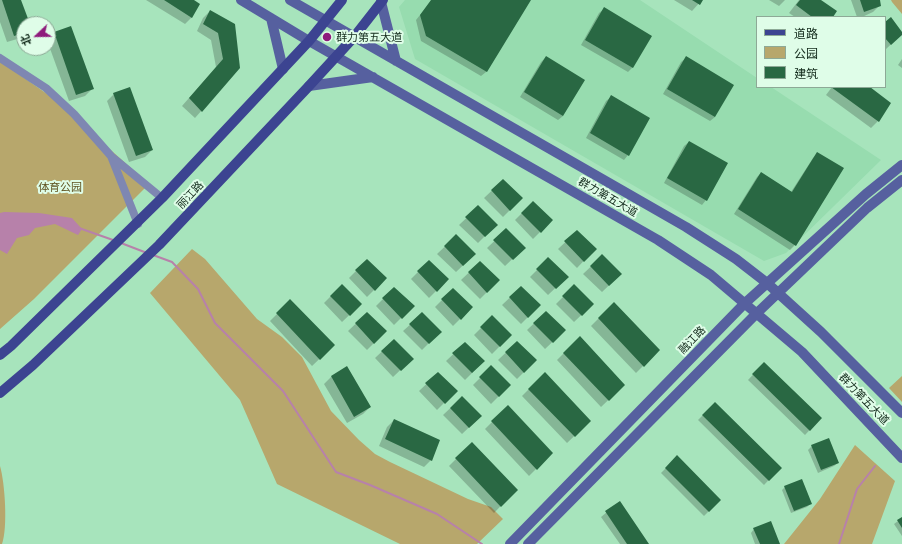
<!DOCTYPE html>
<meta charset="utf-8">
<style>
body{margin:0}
#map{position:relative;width:902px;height:544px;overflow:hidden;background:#a7e4bc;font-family:Commissioner,"Noto Sans SC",sans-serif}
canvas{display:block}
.legend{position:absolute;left:756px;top:16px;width:130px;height:72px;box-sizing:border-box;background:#dffde8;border:1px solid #8da996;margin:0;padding:5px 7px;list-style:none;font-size:12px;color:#122a1b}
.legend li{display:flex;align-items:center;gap:8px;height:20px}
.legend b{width:20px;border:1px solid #8da996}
.north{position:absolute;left:16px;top:16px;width:40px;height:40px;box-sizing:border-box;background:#dffde8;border:1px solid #8da996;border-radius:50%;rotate:248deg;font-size:11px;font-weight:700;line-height:16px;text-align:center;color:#122a1b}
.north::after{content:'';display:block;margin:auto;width:14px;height:18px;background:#8e1b7c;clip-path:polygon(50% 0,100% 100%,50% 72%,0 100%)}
</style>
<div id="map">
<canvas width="902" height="544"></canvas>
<ul class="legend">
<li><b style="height:5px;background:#3c4491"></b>道路</li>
<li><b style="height:11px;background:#b7a76c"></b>公园</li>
<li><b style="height:11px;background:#296843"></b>建筑</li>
</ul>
<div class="north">北</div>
</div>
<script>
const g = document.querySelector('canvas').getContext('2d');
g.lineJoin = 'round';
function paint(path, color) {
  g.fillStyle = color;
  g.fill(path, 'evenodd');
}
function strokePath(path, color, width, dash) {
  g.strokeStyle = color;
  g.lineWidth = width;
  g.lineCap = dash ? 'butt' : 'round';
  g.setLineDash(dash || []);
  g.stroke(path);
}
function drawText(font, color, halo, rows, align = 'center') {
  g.font = font + ' Commissioner,"Noto Sans SC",sans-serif';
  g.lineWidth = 4;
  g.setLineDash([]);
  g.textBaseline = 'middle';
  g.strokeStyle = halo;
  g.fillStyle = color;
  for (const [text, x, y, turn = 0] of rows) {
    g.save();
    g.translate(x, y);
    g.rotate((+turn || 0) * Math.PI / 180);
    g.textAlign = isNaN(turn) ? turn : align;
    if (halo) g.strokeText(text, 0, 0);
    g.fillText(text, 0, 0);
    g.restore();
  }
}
const built = new Path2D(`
 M405 0H640L757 78V87H771L881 160 786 253 764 261 415 59 399 7Z`);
const green = new Path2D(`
 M891 0H902V14L892 2Z
 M0 61 50 96 149 184 34 299 0 329Z
 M192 249 205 259 257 319 282 337 302 357 331 411 359 440 375 454 390 462 468 499 491 507 503 519 477 544H400L277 484 240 400 150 293Z
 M902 376V402L889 388Z
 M855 445 895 481 872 544H784L820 499Z
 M0 466C5 483 8 528 2 544H0Z`);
const water = new Path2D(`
 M4 212 39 213 72 218 82 229 78 235 55 224 35 228 29 235 17 238 7 254 0 250V213Z`);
const shadow = new Path2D(`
 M0 0H20L29 24H24V37L7 42 0 22Z
 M146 0H192V17L185 24Z
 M432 0H530L486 72 481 76 421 41 416 20Z
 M674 0H702L692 11Z
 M769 0H785L779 6Z
 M799 0H819L831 17H795L789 13Z
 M851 0H879L880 5 873 12 862 17H857Z
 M604 9 651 36 632 68 628 72 581 45 599 13Z
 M210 11 239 68 195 118 182 106 216 67 211 40 197 31 203 18Z
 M885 23 902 34 885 50Z
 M70 27 92 89 85 96 69 101 48 43V39L54 33Z
 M546 57 563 116 558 120 520 97 541 62Z
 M686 58 715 117 710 121 663 94 681 62Z
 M902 59V68L898 65Z
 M832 87H868L878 121 871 128 826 95Z
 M114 94 152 150 145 157 129 162 107 101Z
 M611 97 628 155 624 160 586 138 606 101Z
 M689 142 706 200 702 205 664 183 684 146Z
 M818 153 795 245 790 250 734 214 757 177 761 173 791 192 813 158Z
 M503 180 522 198 503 217 484 198Z
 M533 202 552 220 533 239 515 220Z
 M478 207 496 225 478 243 459 225Z
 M506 230 524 248 505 266 487 248Z
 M577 231 595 249 577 268 558 249Z
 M456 236 475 254 456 272 437 254Z
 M602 256 621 274 602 292 583 274Z
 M548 259 567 277 548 295 530 277Z
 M367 260 386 278 367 297 349 278Z
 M429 261 448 279 429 298 411 279Z
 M480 262 499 280 480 299 461 280Z
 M342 285 361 304 342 322 324 303Z
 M574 286 593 304 574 322 556 304Z
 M521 287 540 305 521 324 502 305Z
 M394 288 413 306 394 325 376 306Z
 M453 289 472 307 453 326 435 307Z
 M290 301 334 345 312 366 270 321Z
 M614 303 659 350 636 373 591 326Z
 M546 312 564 331 545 349 527 330Z
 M367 313 386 331 367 350 348 331Z
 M422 314 440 332 422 350 403 331Z
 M492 317 511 335 492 354 474 335Z
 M580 337 624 385 601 407 557 360Z
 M394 340 412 359 393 377 375 358Z
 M517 342 536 360 517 379 498 360Z
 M465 343 484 361 465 380 446 361Z
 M764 363 821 418 805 435 748 380Z
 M347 367 370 407 363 414 347 423 324 384 331 377Z
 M491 367 510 385 491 404 473 385Z
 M438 373 456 391 437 410 419 391Z
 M545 373 590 421 567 443 522 396Z
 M462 397 481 416 462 434 443 415Z
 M715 403 780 468 764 485 698 420Z
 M508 406 552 453 529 476 485 429Z
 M394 420 431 460 424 467 379 446 387 427Z
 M472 443 516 490 494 513 449 466Z
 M812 446 838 463 834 466 818 473 808 450Z
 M677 457 720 500 704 516 661 473Z
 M785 487 811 503 807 507 791 513 782 490Z
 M619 502 648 544H620L601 517Z
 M902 518V536L894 524Z
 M754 529 779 544H755L751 533Z`);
const stream = new Path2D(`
 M79 228 113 240
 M121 243 147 253
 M153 255 172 262 198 289 215 323 283 391 336 472 370 485 437 514 482 544
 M839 544 857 489 875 466`);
const building = new Path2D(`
 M2 0H21L30 24H24V33L14 36Z
 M164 0H194L200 4 192 18Z
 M431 0H531L487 72 426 36 420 15Z
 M692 0H703L700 5Z
 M800 0H821L837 11 833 17H812L796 5Z
 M860 0H880L881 6 864 12Z
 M604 7 652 36 633 68 585 40Z
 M210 10 235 24 240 68 202 112 189 98 223 59 218 33 203 24Z
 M891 17 902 32V35L891 45 885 38V22Z
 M71 26 94 89 76 95 54 32Z
 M546 56 585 80 563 116 524 92Z
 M686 56 734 85 715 117 667 89Z
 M130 87 153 150 136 156 113 93Z
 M831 87H870L891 103 879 122Z
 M611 95 650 118 629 156 590 133Z
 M689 141 728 163 707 201 667 178Z
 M817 152 844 168 796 246 738 209 761 172 792 192Z
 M503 179 523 198 510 211 491 190Z
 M533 201 553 220 541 233 521 213Z
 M478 205 498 225 485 237 465 217Z
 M506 228 526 248 513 260 493 240Z
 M577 230 597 249 584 262 564 241Z
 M456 234 476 254 463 266 444 246Z
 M602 254 622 274 609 286 590 266Z
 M548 257 569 277 556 289 536 269Z
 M367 259 387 278 375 291 355 270Z
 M429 260 449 279 437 292 417 271Z
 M480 261 500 280 487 293 468 272Z
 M342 284 362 304 350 316 330 296Z
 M574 284 594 304 582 316 562 296Z
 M521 286 541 305 528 318 509 297Z
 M394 287 415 306 402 319 382 298Z
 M453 288 473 307 461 320 441 299Z
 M290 299 335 345 320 360 276 313Z
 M614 302 660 350 644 367 598 318Z
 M546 311 566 330 553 343 533 323Z
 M367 312 387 331 374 344 355 323Z
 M422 312 442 332 429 344 409 324Z
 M492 315 512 335 500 347 480 327Z
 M580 336 625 385 609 401 563 353Z
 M394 339 414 359 401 371 381 351Z
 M517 341 537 360 524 373 505 352Z
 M465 342 485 361 472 373 452 353Z
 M764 362 822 418 810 431 752 374Z
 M491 365 511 385 499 397 479 377Z
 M347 366 371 407 354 417 331 376Z
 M438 372 458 391 445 404 425 383Z
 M545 372 591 421 575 437 528 389Z
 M462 396 482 416 469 428 450 408Z
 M715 402 782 468 769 481 702 415Z
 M508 405 553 453 537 470 491 421Z
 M394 419 440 440 432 461 385 439Z
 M829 438 839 463 821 470 811 445Z
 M472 442 518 490 501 507 455 458Z
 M677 455 721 500 709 512 665 468Z
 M802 479 812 504 794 511 784 486Z
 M620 501 649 544H627L605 511Z
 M902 517V528L897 520Z
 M771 521 780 544H760L753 528Z`);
const street = new Path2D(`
 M0 58 46 88 74 114 111 156
 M138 224 111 156 162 198`);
const secondary = new Path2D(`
 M241 0 309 41 658 240 711 275 802 352 902 458
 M290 0 686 227 736 259 767 283 821 332 902 413
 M381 2 396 61
 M271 18 283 69
 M309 86 373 77
 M510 544 744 304 866 194 902 165
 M528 544 756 314 867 208 902 180`);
const primary = new Path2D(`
 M0 355 11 346 162 198 309 41 342 0
 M0 393 33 365 159 245 309 86 354 37 383 0`);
const markers = [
 [327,37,5,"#8e1b7c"]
];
const poiNames = [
 ["群力第五大道",336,37]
];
const parkNames = [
 ["体育公园",60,187]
];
const streetNames = [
 ["丽江路",190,195,-47],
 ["群力第五大道",608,197,30],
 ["融江路",692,340,-46],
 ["群力第五大道",864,399,46]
];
paint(built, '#97dcaf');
paint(green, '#b7a76c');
paint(water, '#b781aa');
paint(shadow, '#0003');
strokePath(stream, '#b781aa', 2);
paint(building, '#296843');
strokePath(street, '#7e87b2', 8);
strokePath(secondary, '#56609f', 10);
strokePath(primary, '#3c4491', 10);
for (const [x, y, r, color] of markers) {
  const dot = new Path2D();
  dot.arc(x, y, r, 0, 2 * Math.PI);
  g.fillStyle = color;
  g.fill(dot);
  strokePath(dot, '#dffde8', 1.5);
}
drawText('11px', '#122a1b', '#dffde8', poiNames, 'left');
drawText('11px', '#5f5321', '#dffde8', parkNames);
drawText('11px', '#122a1b', '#dffde8', streetNames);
</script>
